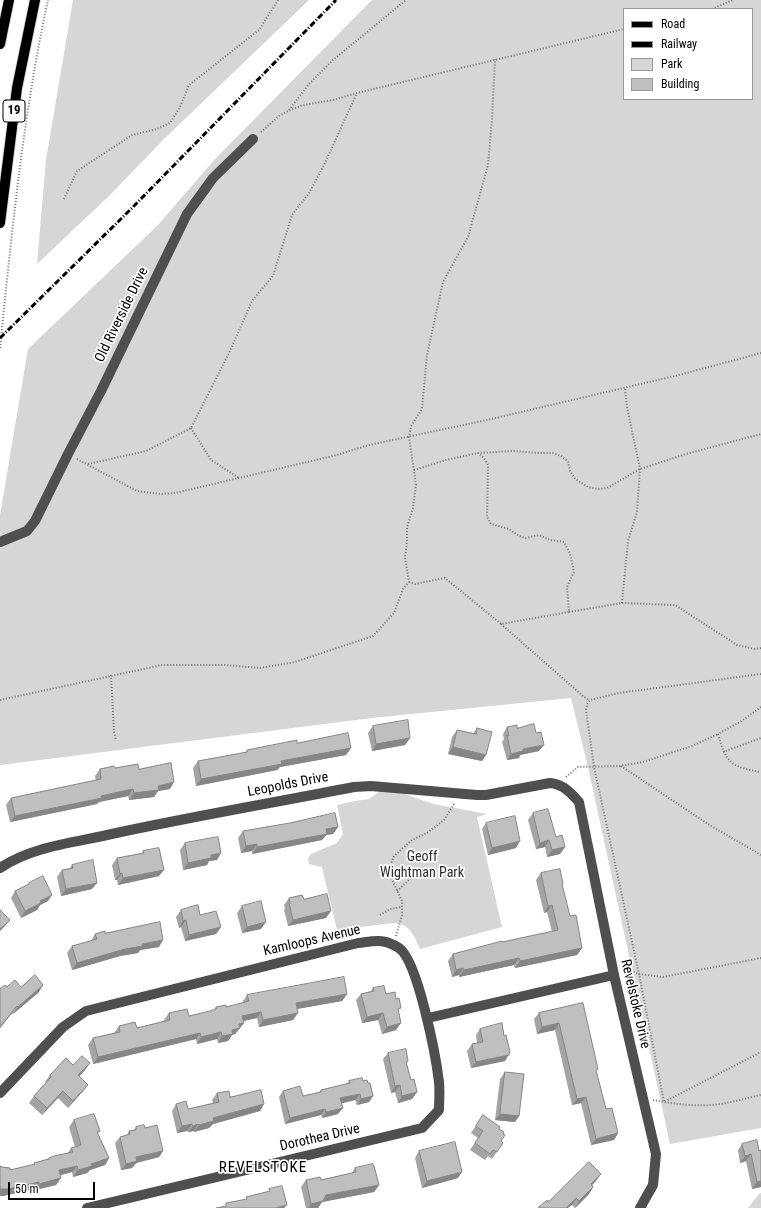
<!DOCTYPE html>
<style>
body{margin:0}
#map{position:relative;width:761px;height:1208px;overflow:hidden;background:#fff;font-family:"Roboto Condensed",sans-serif}
canvas{display:block}
.legend{position:absolute;left:623px;top:8px;width:130px;height:92px;box-sizing:border-box;background:#fff;border:1px solid #999;margin:0;padding:5px 7px;list-style:none;font-size:12px;color:#000}
.legend li{display:flex;align-items:center;gap:8px;height:20px}
.legend b{width:20px;border:1px solid #999}
.scale{position:absolute;left:8px;top:1182px;width:87px;height:18px;box-sizing:border-box;border:2px solid #000;border-top:0;padding-left:5px;font-size:12px;line-height:14px;white-space:nowrap;color:#000;-webkit-text-stroke:3px #fff;paint-order:stroke}
</style>
<div id="map">
<canvas width="761" height="1208"></canvas>
<ul class="legend">
<li><b style="height:5px;background:#000"></b>Road</li>
<li><b style="height:5px;background:#000"></b>Railway</li>
<li><b style="height:11px;background:#d6d6d6"></b>Park</li>
<li><b style="height:11px;background:#bfbfbf"></b>Building</li>
</ul>
<div class="scale">50 m</div>
</div>
<script>
const g = document.querySelector('canvas').getContext('2d');
g.lineJoin = 'round';
function paint(path, color) {
  g.fillStyle = color;
  g.fill(path, 'evenodd');
}
function strokePath(path, color, width, dash) {
  g.strokeStyle = color;
  g.lineWidth = width;
  g.lineCap = dash ? 'butt' : 'round';
  g.setLineDash(dash || []);
  g.stroke(path);
}
function drawText(font, color, halo, rows, align = 'center') {
  g.font = font + ' "Roboto Condensed",sans-serif';
  g.lineWidth = 3.5;
  g.setLineDash([]);
  g.textBaseline = 'middle';
  g.strokeStyle = halo;
  g.fillStyle = color;
  for (const [text, x, y, turn = 0] of rows) {
    g.save();
    g.translate(x, y);
    g.rotate((+turn || 0) * Math.PI / 180);
    g.textAlign = isNaN(turn) ? turn : align;
    if (halo) g.strokeText(text, 0, 0);
    g.fillText(text, 0, 0);
    g.restore();
  }
}
const green = new Path2D(`
 M73 0H309L164 139 108 197 37 264 46 160Z
 M372 0H761V1128L670 1144 588 767 571 698 372 718 0 765V515L28 349 158 225 215 159ZM624 9H752V99H624Z
 M384 791 405 794 433 804 487 814 477 817 502 927 420 949C414 935 409 922 392 923L337 930 322 867 309 864 308 859 311 854 337 843 343 834 337 805 355 801 369 799 379 792Z
 M761 1193V1208H748L759 1194Z`);
const path = new Path2D(`
 M712 9 733 0
 M289 110 309 84 333 60 406 0
 M261 132 279 116 288 111 303 105 333 100 357 93 624 29
 M64 199 77 171 132 135 157 129 170 123 180 107 189 85 259 30 278 0
 M0 348C12 231 23 115 48 0
 M191 428 211 460 239 478
 M77 459 137 491 160 494 175 493 337 455 369 445 487 420 679 375 761 353
 M88 464 146 451 191 428 230 351 252 301 273 276 292 215 309 193 324 165 357 93
 M414 470 446 460 478 453 513 451 540 453H553L561 456 568 461 570 471 575 479 588 487 598 489 607 488 640 469 686 454 761 434
 M409 582 415 584 445 578 501 624 569 612 567 587 574 572 570 554 564 542 550 540 539 535 526 538 519 536 509 529 491 524 487 517 488 465 484 458 478 453
 M622 603 628 541 637 512 640 469 627 407 625 388
 M569 612 622 603 675 605 737 645 755 649 761 648
 M501 624 583 696 589 700
 M761 674 619 693 590 700 587 704 586 710 594 767 639 974 664 1102 761 1052
 M111 675 114 732 116 740
 M0 700 162 665H225L260 668 295 662 373 636 394 613 403 589 409 582 405 557 407 542V527L413 508 416 485 409 437 411 426 422 409 427 355 443 282 468 237 488 165 492 119 495 59
 M761 707 740 722 718 734C726 763 731 767 761 772
 M723 752 761 738
 M621 766 711 826 761 855
 M566 777 578 767 620 766 643 762 692 746 718 734
 M397 891 411 878 420 874
 M380 915 390 909 402 907
 M396 936 402 915V901L388 871 394 856 412 840 427 833 444 820 454 804
 M625 973 632 971 639 974 663 977 761 958
 M653 1100C678 1105 706 1108 731 1102 741 1100 751 1097 761 1095`);
const minor = new Path2D(`
 M0 542 27 531 35 521 68 454 101 391 187 214 213 178 253 139
 M0 868C31 847 71 843 107 835 189 817 272 803 354 787L371 786 477 795H486L550 783C563 784 571 793 579 802L614 975 656 1154 653 1185 640 1208
 M428 1018 614 975
 M0 1093 63 1027 86 1011 358 943C375 941 384 938 399 948 418 961 436 1057 439 1082 440 1091 439 1101 439 1110L422 1128 87 1208`);
const major = new Path2D(`
 M0 44 9 0
 M0 223 17 88 35 0`);
const rail = new Path2D(`
 M0 338 133 207 336 0`);
const wall = new Path2D(`
 M373 726 410 738 405 745 372 751 368 733Z
 M507 727 517 728 539 751 520 755 519 758 507 760 502 742 504 739 503 734Z
 M477 728 486 755 482 761 448 754 452 737 457 730 473 734Z
 M297 743 351 748 346 755 280 767 277 770 196 786 193 768 198 761 245 753 247 750Z
 M115 768 139 769 170 789 158 791 154 797 129 800 128 796 99 802 97 804 10 822 6 805 11 798 96 781 95 776 100 769Z
 M533 813 565 847 560 854 547 857 545 847 536 849 528 820Z
 M486 823 516 848 488 855 482 829Z
 M338 827 333 834 326 835 322 840 252 854V851L241 853 238 838 243 831Z
 M185 843 217 860 209 861 207 865 183 870 180 850Z
 M143 851 159 876 118 885 117 880H115L112 865 117 858 142 853Z
 M72 865 92 889 61 896 57 877 62 870 70 868Z
 M541 873 562 886 570 916 582 948 577 955 515 968 514 965 459 977V975L452 977 448 961 453 954 552 932 547 912 544 913 536 880Z
 M29 883 48 901 40 905 37 910 21 918 11 898 15 891 28 885Z
 M289 898 304 899 326 918 288 926 284 910 285 908 284 905Z
 M242 906 261 929 242 933 237 913Z
 M181 910 200 915 221 927 216 934 185 941 181 927 179 928 176 917Z
 M105 933 159 947 140 950 138 953 120 956 72 970 67 953 72 946 91 941 95 934Z
 M7 987H21L39 992 13 1014 12 1013 0 1028V989Z
 M373 988 386 994 398 1012 396 1030 382 1034 378 1020 362 1023 356 1000 361 994 371 991Z
 M347 994 342 1001 297 1009 293 1020 259 1027 257 1018 243 1021 244 1023 235 1034 232 1035 228 1041 218 1043 217 1039 197 1044 196 1039 93 1064 88 1045 93 1038 114 1033 119 1026 137 1028 164 1021V1020L169 1013 189 1016 210 1011 214 1010 216 1007H226L243 1003V1001L247 995Z
 M583 1003 596 1071 606 1109 618 1133 614 1140 591 1145 581 1103 572 1105 555 1030 537 1034 534 1019 539 1013Z
 M480 1029 504 1036 510 1052 505 1061 471 1068 467 1051 472 1044 477 1043 476 1035Z
 M388 1053 407 1064 411 1080 417 1092 412 1099 398 1103 395 1092 391 1093 383 1059Z
 M90 1063 85 1070 79 1076 88 1085 83 1091 68 1108 58 1098 42 1115 29 1103 34 1096 46 1083 45 1082 50 1075 73 1065Z
 M505 1072 519 1116 515 1122 495 1120 500 1079Z
 M349 1081H363L368 1083 373 1096 369 1102 357 1105 355 1100 341 1103 338 1114 322 1118 321 1115 285 1124 279 1097 283 1091 303 1096 319 1092 321 1090 347 1084Z
 M217 1093 264 1104 260 1111 213 1124 209 1128 194 1132V1131L188 1132 187 1131 177 1133 172 1111 176 1104 188 1109 213 1103 212 1100Z
 M483 1115 499 1129 503 1134 501 1141 503 1143 492 1159 488 1156 485 1160 470 1150 478 1138 471 1133Z
 M74 1120 100 1131 98 1133 109 1158 105 1165 90 1170 87 1173 73 1177 72 1172 60 1175 61 1178 56 1185 35 1190 34 1189 3 1196H0V1166L2 1167 10 1170 33 1165 34 1163 47 1159 49 1158 68 1153 71 1148 75 1147 69 1127Z
 M136 1127 145 1128 163 1151 159 1157 136 1163 132 1168 121 1170 115 1143 120 1137 127 1135 129 1131 134 1130Z
 M742 1144 759 1151 761 1150V1187L752 1189 746 1161 740 1163 738 1150Z
 M419 1151 458 1178 422 1188 415 1158Z
 M355 1168 379 1185 374 1192 322 1202 318 1208H306L301 1187 306 1180H321L352 1173Z
 M596 1181 592 1185 593 1187 589 1194 575 1208 572 1205 548 1202Z`);
const shadedWall = new Path2D(`
 M410 738 405 745 372 751 376 744Z
 M544 745 539 751 520 755 519 758 507 760 511 754 523 749Z
 M453 747 486 755 482 761 448 754Z
 M351 748 346 755 280 767 277 770 196 786 201 779 281 761Z
 M174 782 170 789 158 791 154 797 129 800 134 793 158 786Z
 M133 789 128 796 99 802 97 804 10 822 15 816 101 796Z
 M338 827 333 834 326 835 322 840 252 854 257 847 326 829Z
 M549 840 545 847 536 849 540 843Z
 M520 841 516 848 488 855 492 848Z
 M257 844 252 851 241 853 246 846Z
 M565 847 560 854 547 857 552 850Z
 M221 853 217 860 209 861 207 865 183 870 188 863 211 855Z
 M164 870 159 876 118 885 123 878Z
 M122 873 117 880H115L120 874Z
 M97 883 92 889 61 896 66 889Z
 M52 895 48 901 40 905 37 910 21 918 25 911 40 901Z
 M552 905 547 912 544 913 548 906Z
 M331 911 326 918 288 926 293 920Z
 M10 920 5 926 0 931V929Z
 M186 920 181 927 179 928 183 921Z
 M266 922 261 929 242 933 247 927Z
 M221 927 216 934 185 941 189 935Z
 M163 940 159 947 140 950 138 953 120 956 72 970 77 963 142 944Z
 M582 948 577 955 515 968 520 961Z
 M519 958 514 965 459 977 464 970Z
 M463 968 459 975 452 977 456 970Z
 M43 985 39 992 13 1014 18 1007Z
 M347 994 342 1001 291 1010 296 1003Z
 M17 1006 12 1013 0 1028V1027Z
 M261 1012 257 1018 238 1022 242 1016Z
 M298 1013 293 1020 259 1027 263 1020Z
 M383 1013 378 1020 362 1023 367 1017Z
 M244 1023 235 1034 232 1035 228 1041 218 1043 222 1036 239 1024Z
 M401 1023 396 1030 382 1034 387 1027Z
 M559 1023 555 1030 537 1034 542 1027Z
 M221 1032 217 1039 197 1044 201 1037Z
 M200 1033 196 1039 93 1064 98 1057Z
 M510 1052 505 1061 471 1068 476 1062Z
 M90 1063 85 1070 74 1082 78 1075Z
 M88 1085 83 1091 68 1108 73 1101Z
 M400 1085 395 1092 391 1093 395 1086Z
 M63 1091 58 1098 42 1115 47 1108Z
 M417 1092 412 1099 398 1103 402 1096Z
 M360 1094 355 1100 336 1105 340 1098Z
 M373 1096 369 1102 357 1105 361 1099Z
 M586 1097 581 1103 572 1105 577 1099Z
 M264 1104 260 1111 213 1124 209 1128 194 1132 199 1125 213 1118Z
 M343 1108 338 1114 322 1118 326 1112Z
 M325 1109 321 1115 285 1124 290 1118Z
 M500 1114 519 1116 515 1122 495 1120Z
 M192 1124 187 1131 177 1133 182 1126Z
 M198 1124 194 1131 188 1132 193 1126Z
 M618 1133 614 1140 591 1145 596 1139Z
 M163 1151 159 1157 136 1163 132 1168 121 1170 126 1164 136 1157Z
 M751 1154 746 1161 740 1163 745 1156Z
 M109 1158 105 1165 90 1170 87 1173 73 1177 78 1170 91 1164Z
 M77 1166 72 1172 54 1177 59 1170Z
 M462 1172 458 1178 422 1188 427 1181Z
 M601 1174 596 1181 586 1191 591 1184Z
 M61 1178 56 1185 35 1190 39 1184Z
 M761 1181V1187L752 1189 757 1182Z
 M39 1182 34 1189 3 1196H0V1189Z
 M379 1185 374 1192 322 1202 318 1208H308L311 1204 326 1195Z
 M593 1187 589 1194 575 1208 579 1201Z
 M576 1198 572 1205 568 1208H566Z
 M287 1205 284 1208H275Z`);
const building = new Path2D(`
 M408 720 410 738 376 744 373 726Z
 M534 724 536 733 541 732 544 745 523 749V751L511 754 507 735 509 736 507 727 517 725V728Z
 M477 728 492 732 486 755 453 747 457 730 476 734Z
 M348 733 351 748 281 761 282 764 201 779 198 761 247 752V750L297 740V743Z
 M171 763 174 782 158 786 159 790 134 793 133 789 101 796 102 798 15 816 11 798 101 779 100 769 114 766 115 768 138 764 139 769Z
 M548 809 556 837 562 835 565 847 552 850 549 840 540 843 533 813Z
 M335 813 338 827 326 829 327 834 257 847V844L246 846 243 831 290 823Z
 M515 816 520 841 492 848 486 823Z
 M218 837 221 853 211 855V858L188 863 185 843Z
 M159 848 164 870 123 878 122 873 120 874 117 858 144 853 143 851Z
 M93 860 97 883 66 889 62 870 73 868 72 865Z
 M560 869 563 884H562L570 916 576 915 582 948 520 961 519 958 464 970 463 968 456 970 453 954 502 941V942L558 930 552 905 548 906 541 873Z
 M43 876 52 895 40 901 41 903 25 911 15 891 29 884V883Z
 M327 894 331 911 293 920 289 903H290L289 898 302 895 304 899Z
 M261 901 266 922 247 927 242 906Z
 M198 905 200 915 216 911 221 927 189 935 186 920 183 921 181 910Z
 M0 910 10 920 0 929Z
 M160 922 163 940 142 944 143 946 125 949 77 963 72 946 97 939 95 934 105 931V933Z
 M35 975 43 985 18 1007 17 1006 0 1027V989L5 985 7 987 15 980 21 987Z
 M344 977 347 994 296 1003 298 1013 263 1020 261 1012 242 1016 244 1023 239 1024 240 1028 232 1030 233 1034 222 1036 221 1032 201 1037 200 1033 98 1057 93 1038 120 1032 119 1026 135 1022 137 1028 170 1020 169 1013 187 1009 189 1016 210 1011 216 1009V1007L226 1005V1007L249 1001 247 995Z
 M384 986 386 994 395 992 396 999 399 998 401 1008 398 1009 401 1023 387 1027 383 1013 367 1017 361 994 374 991 373 988Z
 M583 1003 598 1069 596 1070 606 1109 612 1108 618 1133 596 1139 586 1097 577 1099 559 1023 542 1027 539 1013Z
 M502 1023 504 1036 506 1035 510 1052 509 1053V1055L476 1062 472 1044 483 1042 480 1029Z
 M406 1049 408 1061 406 1062 411 1080 414 1079 417 1092 402 1096 400 1085 395 1086 388 1053Z
 M82 1056 90 1063 78 1075 88 1085 73 1101 63 1091 47 1108 34 1096 51 1077 50 1075 66 1058 73 1065Z
 M505 1072 524 1074 519 1116 500 1114Z
 M362 1078 363 1081 367 1080 368 1083H370L373 1096 361 1099 360 1094 340 1098 343 1108 326 1112 325 1109 290 1118 283 1091 300 1086 303 1096 321 1092V1090L350 1083 349 1081Z
 M261 1090 264 1104 213 1118 214 1121 199 1125 198 1124 193 1126 192 1124 182 1126 176 1104 186 1101 188 1109 219 1102 217 1093 229 1091 230 1097Z
 M94 1114 100 1131 97 1132 109 1158 91 1164 92 1166 78 1170 77 1166 59 1170 61 1178 39 1184V1182L8 1189H0V1166L2 1167 10 1168V1170L35 1164 34 1163 49 1159V1158L54 1156 73 1152 71 1148 81 1145 74 1120Z
 M483 1115 500 1127 499 1129 504 1132 503 1134 505 1135 501 1141 503 1143 497 1152 493 1150 490 1154 475 1143 483 1131 476 1126Z
 M144 1125 145 1128 157 1125 163 1151 136 1157 137 1161 126 1164 120 1137 130 1134 129 1131 136 1130V1127Z
 M757 1140 759 1151 761 1150V1181L757 1182 751 1154 745 1156 742 1144Z
 M455 1142 462 1172 427 1181 419 1151Z
 M589 1162 601 1174 591 1184 593 1187 579 1201 576 1198 566 1208H538L547 1200 548 1202Z
 M373 1164V1166H374L379 1185 326 1195 323 1201 311 1204 306 1180 320 1177 321 1180 356 1172 355 1168Z
 M282 1186 287 1205 275 1208H216L226 1206V1203L247 1199 246 1197 270 1191 269 1189Z`);
const shields = [
 [14,111,22]
];
const shieldNames = [
 ["19",14,111]
];
const streetNames = [
 ["Old Riverside Drive",122,315,-64],
 ["Leopolds Drive",288,785,-11],
 ["Kamloops Avenue",312,941,-13],
 ["Revelstoke Drive",635,1004,77],
 ["Dorothea Drive",320,1138,-13]
];
const parkNames = [
 ["Geoff",422,857],
 ["Wightman Park",422,873]
];
const neighbourhoodNames = [
 ["REVELSTOKE",263,1168]
];
paint(green, '#d6d6d6');
strokePath(major, '#dbdbdb', 12);
strokePath(path, '#717171', 2, [1, 2]);
strokePath(minor, '#4f4f4f', 10);
strokePath(major, '#000', 10);
strokePath(rail, '#000', 3, [6, 2, 1, 2]);
paint(wall, '#a4a4a4');
paint(shadedWall, '#868686');
paint(building, '#bfbfbf');
strokePath(building, '#868686', 1);
for (const [x, y, w] of shields) {
  const box = new Path2D();
  box.roundRect(x - w / 2, y - 11, w, 22, 3);
  g.fillStyle = '#fff';
  g.fill(box);
  strokePath(box, '#000', 1);
}
drawText('bold 13px', '#000', null, shieldNames);
drawText('14px', '#000', '#fff', streetNames);
drawText('14px', '#2d2d2d', '#fff', parkNames);
g.letterSpacing = '1px';
drawText('15px', '#000', '#fff', neighbourhoodNames);
g.letterSpacing = '0px';
</script>
